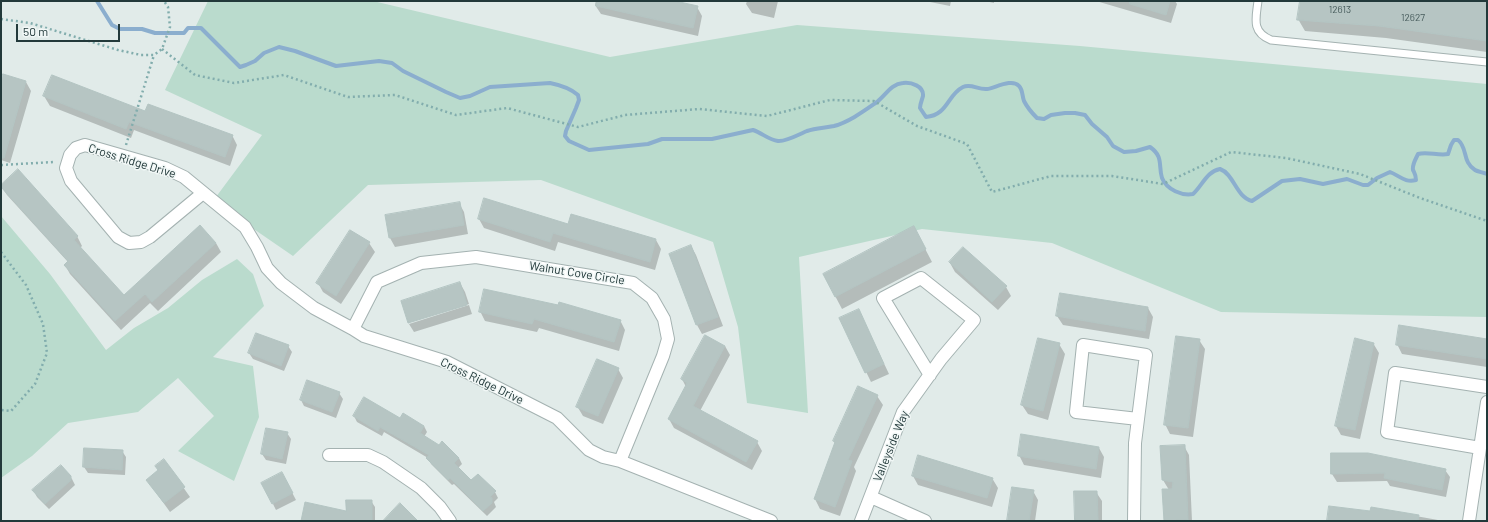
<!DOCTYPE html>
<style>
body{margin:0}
#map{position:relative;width:1488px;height:522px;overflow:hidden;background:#e1ebe9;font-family:Barlow,sans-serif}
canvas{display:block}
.frame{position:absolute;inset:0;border:2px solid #22393a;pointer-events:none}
.scale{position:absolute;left:16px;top:24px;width:104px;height:18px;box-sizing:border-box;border:2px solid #22393a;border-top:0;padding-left:5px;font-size:12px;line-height:14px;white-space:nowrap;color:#22393a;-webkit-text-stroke:3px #f1f7f6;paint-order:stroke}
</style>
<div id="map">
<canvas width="1488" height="522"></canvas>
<div class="frame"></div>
<div class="scale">50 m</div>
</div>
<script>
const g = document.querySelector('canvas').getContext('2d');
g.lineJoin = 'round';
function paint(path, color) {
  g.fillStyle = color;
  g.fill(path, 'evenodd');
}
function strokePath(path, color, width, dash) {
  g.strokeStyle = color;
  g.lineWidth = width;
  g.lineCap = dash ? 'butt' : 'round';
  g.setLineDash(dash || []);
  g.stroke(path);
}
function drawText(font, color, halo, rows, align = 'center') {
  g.font = font + ' Barlow,sans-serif';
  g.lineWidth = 3;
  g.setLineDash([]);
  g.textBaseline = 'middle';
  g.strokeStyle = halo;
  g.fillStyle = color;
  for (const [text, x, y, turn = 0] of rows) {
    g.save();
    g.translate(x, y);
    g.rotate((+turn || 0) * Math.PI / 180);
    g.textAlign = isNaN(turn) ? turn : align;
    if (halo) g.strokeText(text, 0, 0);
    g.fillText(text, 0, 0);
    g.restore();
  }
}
const green = new Path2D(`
 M208 1H373L610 57 797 25 1080 46 1487 84V317L1221 312 1052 243 922 229 799 257 808 413 747 403 738 327 713 242 541 180 368 185 293 256 213 201 262 135 165 90Z
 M1 216 50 274 106 350 134 328 168 308 202 280 237 259 253 274 264 306 213 357 253 366 259 417 234 481 178 451 214 416 178 378 138 412 68 423 32 456 1 478Z`);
const shadow = new Path2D(`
 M596 1H671L697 7 702 16 698 36 601 14 595 5Z
 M747 1H778L774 18 752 13 746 4Z
 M925 1H951L950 6Z
 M985 1H994V3Z
 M1096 1H1175L1177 4 1171 23Z
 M1301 1H1487V52L1386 38 1305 31 1298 19Z
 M26 82 31 91 10 163 1 160V85Z
 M44 96 146 112 232 135 237 145 230 166 134 130 131 138 50 106Z
 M1 186 77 236 82 246 80 248 124 296 216 243 221 252 158 311 150 303 121 330 70 274 65 265 68 262 7 195Z
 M459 203 464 212 468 234 395 247 390 238 386 216Z
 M572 215 656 240 661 249 655 270 558 242 555 251 484 228 479 219 569 225Z
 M920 239 932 262 842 309 824 275Z
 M369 243 375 252 341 304 323 292 318 283Z
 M691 246 696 255 723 326 702 334 697 325Z
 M950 263 1006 287 1011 296 998 310 955 272Z
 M460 283 465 292 469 304 409 322V324L402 301Z
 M1061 294 1148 308 1153 317 1149 339 1063 325 1057 316Z
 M469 305 472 314 414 332 409 324Z
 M480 311 620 320 625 330 619 351 539 328 537 332 485 321Z
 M840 318 863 319 889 374 871 382Z
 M1199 340 1205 349 1193 437 1170 434 1165 424Z
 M1487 340V367L1402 354 1397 344Z
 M1373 343 1379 353 1360 439 1341 435 1336 426Z
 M1059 344 1065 354 1048 420 1028 414 1022 405Z
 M288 346 292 352 284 371 253 359 249 353Z
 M725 346 730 355 700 411 757 442 762 451 752 470 674 428 669 419 686 387 682 379Z
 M618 369 623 378 603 424 583 416 577 406Z
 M339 393 343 399 336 418 304 406 301 400Z
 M877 396 883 405 854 467 856 471 840 516 820 509 815 499 835 444 834 441Z
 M354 416 400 419 424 426 427 432 424 437 459 458 462 464 458 468 471 481 495 492 498 498 494 502 496 507 487 516 454 484 452 485 431 464 428 458 384 432 382 436 357 422Z
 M267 429 287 433 291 439 286 464 266 460 262 454Z
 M1184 446 1189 455 1192 521H1165L1163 490H1169L1163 480Z
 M1099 448 1104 457 1101 478 1024 465 1019 455Z
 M85 449 122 451 126 457 125 475 88 473 84 467Z
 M1332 454 1445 470 1450 477 1446 497 1390 486 1387 481 1337 482 1332 474Z
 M164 460 190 497 170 512 147 480 159 471Z
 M61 466 72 479 75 485 49 509 37 497 34 491Z
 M913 476 992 478 998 488 992 507 918 485Z
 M285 479 296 500 276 510 273 504Z
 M1033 491 1038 500 1035 521H1008Z
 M1096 492 1102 501V521H1076Z
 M371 501 375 507V521H302L348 513Z
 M1371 508 1438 520 1439 521H1328L1371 512Z`);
const stream = new Path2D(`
 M97 1 112 25 120 29H142L155 33H184L188 28H201L240 67 246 65 255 61 264 53 279 47 295 51 336 66 379 61 392 63 403 71 446 92 460 98 470 96 490 87 550 83C560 85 570 88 578 95L579 100 576 108 566 131 565 136 569 141 589 150 648 144 662 139H712L753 130C762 133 769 140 778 141 785 142 800 134 807 131 816 128 825 128 834 126 849 122 864 111 877 102 886 95 891 84 903 83 911 82 924 86 923 96 922 100 920 104 920 108L926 117C948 115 947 95 963 87 971 83 978 90 987 89 995 88 1012 78 1019 86 1023 90 1022 96 1024 101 1027 107 1032 113 1037 118L1044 119 1051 115 1065 113H1075L1085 115 1092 124 1107 137 1113 146 1124 152 1136 151 1150 147C1164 157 1158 165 1162 178 1167 190 1182 196 1193 194 1202 186 1207 171 1220 169 1234 174 1236 197 1252 201L1282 181 1300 179 1323 184 1347 179 1363 185H1368L1377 178 1390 172C1400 176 1405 183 1416 180 1416 175 1415 174 1413 170 1412 164 1416 159 1418 154 1427 151 1438 156 1448 154L1451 145 1454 140H1458C1468 148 1462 162 1475 170 1478 172 1483 172 1487 174`);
const building = new Path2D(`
 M597 1H675L698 6 693 28 596 6Z
 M1130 1H1170L1166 15 1130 4Z
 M1300 1H1487V41L1379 26 1297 20Z
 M3 74 26 81 4 158H1V81Z
 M52 75 145 111 148 104 233 135 225 157 129 122 126 129 43 96Z
 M18 169 78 236 74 240 124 295 200 225 216 243 152 302 145 294 115 321 64 265 68 261 1 187V185Z
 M484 198 568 224 571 214 656 239 650 262 553 233 550 242 478 219Z
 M460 202 464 225 389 238 385 215Z
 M914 226 926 249 835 297 823 274Z
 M350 230 370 242 336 296 316 283Z
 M691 245 718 317 696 325 669 254Z
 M963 247 1007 286 992 302 949 262Z
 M460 282 467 305 408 323 401 301Z
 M484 289 558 305 559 302 621 320 614 342 534 319 532 324 479 312Z
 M1060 293 1148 307 1145 331 1056 316Z
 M859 309 884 364 865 373 839 318Z
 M1399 325 1487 339V359L1396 345Z
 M256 333 289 345 281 366 248 353Z
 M705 335 725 346 693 406 758 441 746 462 668 419 687 383 681 379Z
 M1176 336 1200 339 1188 428 1164 425Z
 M1038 338 1060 343 1043 411 1021 405Z
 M1355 338 1374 343 1355 430 1335 426Z
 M597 359 619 368 598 416 576 407Z
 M307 380 340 392 332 412 300 400Z
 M858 386 878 395 848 460 852 461 835 507 814 499 835 442 833 441Z
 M364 397 400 418 403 413 424 426 420 433 439 445 442 441 459 458 454 463 471 480 478 474 496 491 490 497 492 498V503L483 511 450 478 448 480 426 458 429 455 380 427 378 431 353 416Z
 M266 428 288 432 282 459 261 454Z
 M1021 434 1099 447 1096 469 1018 456Z
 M1185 445 1188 520 1164 521 1162 489H1172L1173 482 1162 480 1160 446Z
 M84 448 123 450 122 470 83 467Z
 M1331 453H1368L1446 469 1442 490 1384 478 1385 473 1331 474Z
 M918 455 993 478 987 498 912 476Z
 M164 459 185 487 164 503 146 480 158 470 155 466Z
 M61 465 71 476V480L45 504 32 490Z
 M282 472 293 493 272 504 261 483Z
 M1012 487 1034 490 1029 521H1007Z
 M1074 491H1097L1098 521H1075Z
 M346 500H372V521H301L305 502 346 511Z
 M400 503 418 521H383Z
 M1329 506 1370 511 1371 507 1419 515 1418 521H1327Z`);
const path = new Path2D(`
 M1 19 30 23 118 50 141 55H154L162 49 170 27 168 7 164 1
 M162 49 195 75 234 83 284 75 348 97 395 95 456 115 507 108 578 127 625 115 699 109 767 116 830 100 874 101 917 126 967 144 992 192 1051 176H1112L1163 184 1231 152 1286 158 1360 174 1420 198 1487 221
 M126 145 154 55
 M1 165 54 162
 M1 252 26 285 43 324 47 353 35 384 11 411 1 410`);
const service = new Path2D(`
 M1258 1C1256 18 1251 32 1271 40L1487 62`);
const minor = new Path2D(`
 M203 193 150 237 141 242 129 243 118 237 71 181 66 168 70 155 76 148 85 145 165 168 184 177 245 227 257 247 267 268 281 283 314 308 353 329 364 336 447 362 557 418 589 450 603 457 620 461 771 521
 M353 329 377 282 421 263 476 257 633 283 652 298 664 319 668 339 663 356 620 461
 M1480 448 1387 432 1395 373 1487 387
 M329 455H368L383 462 421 488 440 507 450 521
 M871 497 925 521
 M861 521 903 412 941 359 974 320 921 278 883 298 930 375
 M1134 521 1135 443 1146 355 1083 345 1076 412 1138 419
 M1469 521 1487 402`);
const numberNames = [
 ["12613",1340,10],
 ["12627",1413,18]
];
const streetNames = [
 ["Cross Ridge Drive",132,161,17],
 ["Walnut Cove Circle",577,273,9],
 ["Cross Ridge Drive",482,381,26],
 ["Valleyside Way",891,446,-68]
];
paint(green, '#badbcd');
paint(shadow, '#0003');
strokePath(stream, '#8baece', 4);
paint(building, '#b6c5c3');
strokePath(building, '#b3c4c2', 1);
strokePath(service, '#a4b2b1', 9);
strokePath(minor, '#a4b2b1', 14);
strokePath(path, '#82adad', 2.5, [2, 3]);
strokePath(service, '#fff', 7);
strokePath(minor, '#fff', 12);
drawText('10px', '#475c5c', null, numberNames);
drawText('12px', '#22393a', '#f1f7f6', streetNames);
</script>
